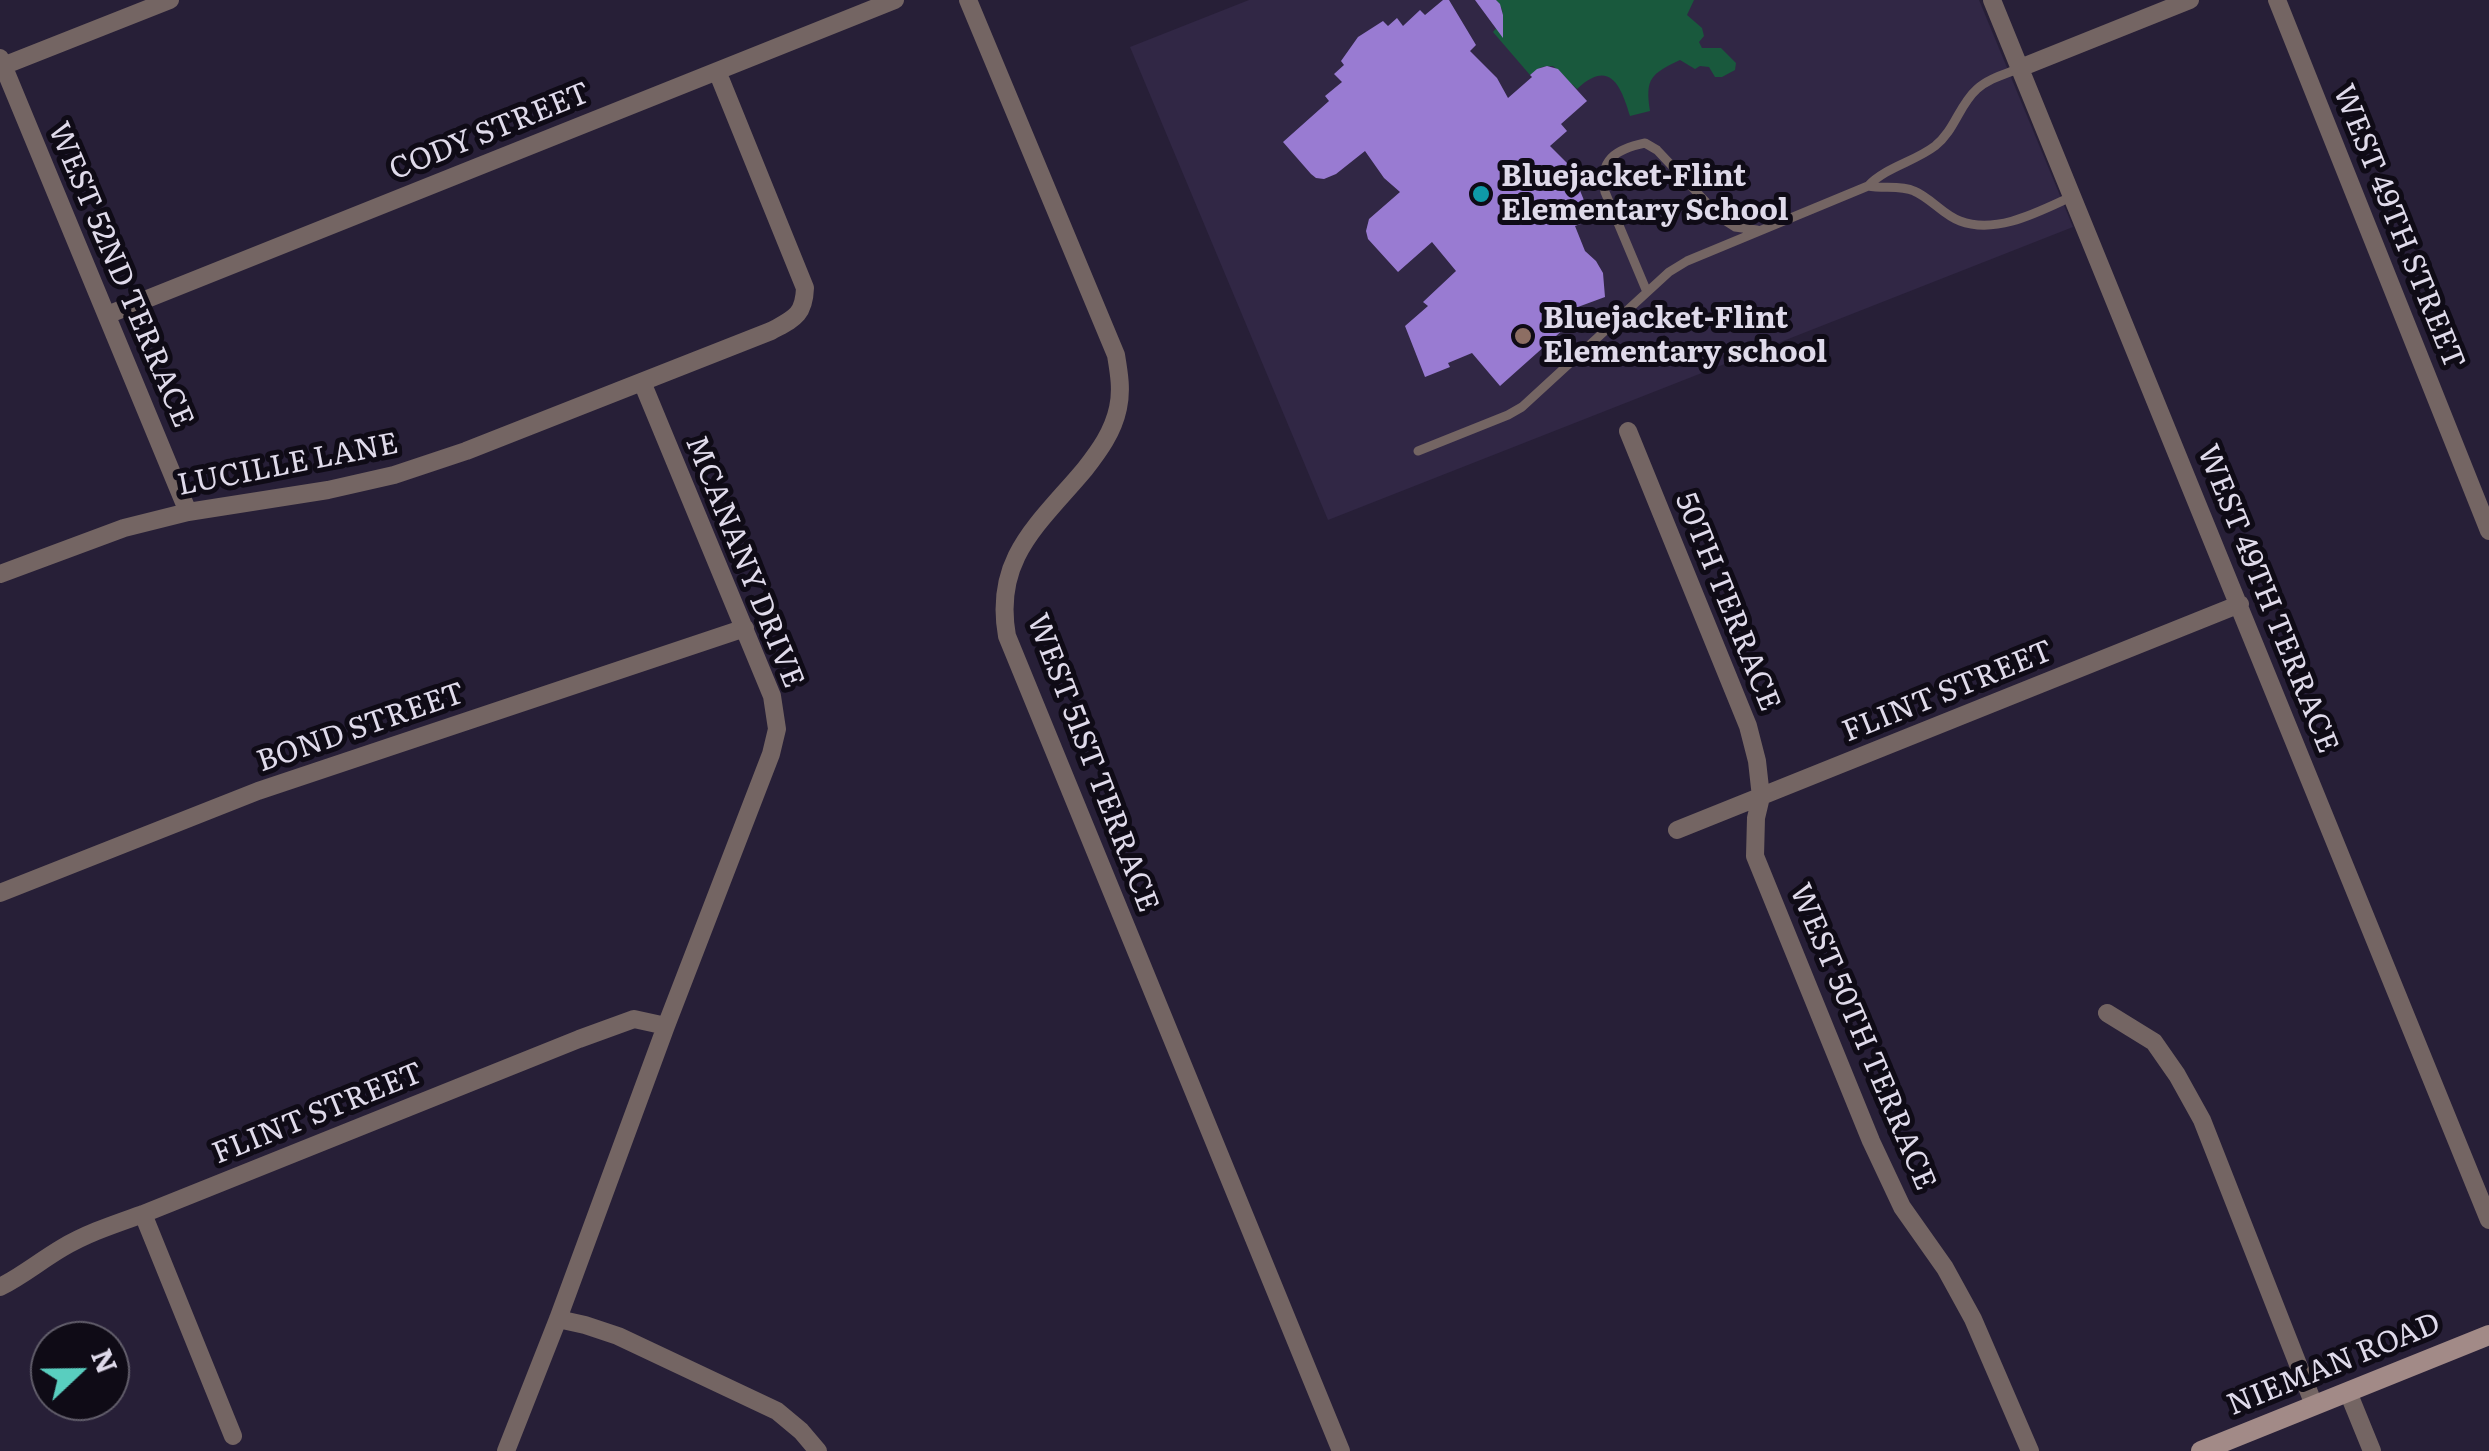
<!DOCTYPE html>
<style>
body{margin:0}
#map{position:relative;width:2489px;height:1451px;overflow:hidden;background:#271f37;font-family:Literata,serif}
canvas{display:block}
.north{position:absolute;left:30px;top:1321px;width:100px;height:100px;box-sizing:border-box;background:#0f0b16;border:2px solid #625e6b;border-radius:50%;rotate:68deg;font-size:28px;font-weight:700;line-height:40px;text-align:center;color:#dfdaea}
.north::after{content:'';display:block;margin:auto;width:35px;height:45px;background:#59cebf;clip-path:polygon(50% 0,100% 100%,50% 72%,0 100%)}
</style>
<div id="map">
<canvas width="2489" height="1451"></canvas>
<div class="north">N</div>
</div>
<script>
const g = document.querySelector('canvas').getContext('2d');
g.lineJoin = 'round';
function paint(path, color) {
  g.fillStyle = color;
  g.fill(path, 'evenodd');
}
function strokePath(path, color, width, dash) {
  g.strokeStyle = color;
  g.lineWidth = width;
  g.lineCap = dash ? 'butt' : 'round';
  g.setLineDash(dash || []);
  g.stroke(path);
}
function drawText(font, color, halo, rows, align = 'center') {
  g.font = font + ' Literata,serif';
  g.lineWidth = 10;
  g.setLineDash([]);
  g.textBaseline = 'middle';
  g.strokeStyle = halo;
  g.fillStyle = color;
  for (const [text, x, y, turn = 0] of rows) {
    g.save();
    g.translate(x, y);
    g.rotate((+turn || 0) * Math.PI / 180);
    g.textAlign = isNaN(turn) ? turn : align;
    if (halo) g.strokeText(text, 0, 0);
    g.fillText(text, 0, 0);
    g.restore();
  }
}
const built = new Path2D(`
 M1249 0H1979L2073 227 1328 520 1130 47Z`);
const green = new Path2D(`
 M1496 0H1694L1687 15 1702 28 1704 36 1699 42 1702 48H1721L1736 63 1735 70 1722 77H1715L1709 67 1700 66 1695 69 1680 60C1651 74 1645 78 1650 111L1630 116C1621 86 1610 58 1577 89L1572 84 1569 87 1566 78 1553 66 1542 67 1530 75 1493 32 1503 20 1502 9Z`);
const building = new Path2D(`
 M1443 0H1449L1476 45 1470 51 1497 78 1508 98 1532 77 1530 75 1537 69 1547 66 1558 69 1587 101 1561 124 1567 131 1550 146 1570 166 1592 220 1575 226 1585 251 1596 261 1603 273 1605 297 1567 311 1574 320 1500 386 1472 353 1448 363 1450 367 1425 377 1405 326 1428 306 1423 302 1456 271 1432 242 1398 272 1368 239 1366 231 1369 219 1400 192 1384 178 1365 151 1336 174 1324 179 1316 178 1311 174 1283 142 1329 101 1325 96 1342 82 1334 74 1344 65 1341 61 1358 37 1383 21 1388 26 1397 18 1403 26 1420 10 1425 15Z
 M1475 0H1496L1500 4 1503 15V38Z`);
const lane = new Path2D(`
 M1868 186C1883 189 1901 185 1914 191 1931 198 1943 215 1960 221 1997 235 2040 211 2073 196
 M1647 292 1605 192C1598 160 1616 149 1645 143L1657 150 1721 218 1735 227 1757 230
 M1418 451 1508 415 1522 407 1669 272 1687 261 1868 186C1886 167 1914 162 1935 146 1955 130 1959 105 1977 89 1989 78 2006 74 2020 68`);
const street = new Path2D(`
 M968 0 1116 355C1119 373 1122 390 1118 408 1113 432 1099 451 1085 469 1039 524 993 558 1007 636L1341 1451
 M1992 0 2489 1220
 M2277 0 2489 531
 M0 58 188 512
 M3 66 170 0
 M2020 68 2190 0
 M107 315 895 0
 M1628 431 1748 726 1757 761 1761 797 1756 818 1755 856 1871 1141 1902 1207 1945 1268 1973 1319 2030 1451
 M0 574 124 528 188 512 328 490 394 475 466 451 771 331C793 319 804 316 805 288L717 71
 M1677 830 2240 604
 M0 893 258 791 745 628
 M2107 1013 2154 1042 2177 1075 2202 1120 2314 1405
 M143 1214 233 1436
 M0 1287C22 1276 40 1261 62 1248 87 1233 115 1224 143 1214L579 1039 634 1019 666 1026
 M558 1319 585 1325 618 1336 777 1411 801 1431 818 1451
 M2348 1392 2372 1451
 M506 1451 558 1319 666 1026 771 754 777 729 772 696 642 382`);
const secondary = new Path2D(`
 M2201 1451 2489 1335`);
const markers = [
 [1481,194,10,"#0f9aa8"],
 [1523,336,10,"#8d6e63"]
];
const streetNames = [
 ["CODY STREET",490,132,-22],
 ["WEST 49TH STREET",2398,227,68],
 ["WEST 52ND TERRACE",120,275,67],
 ["LUCILLE LANE",288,465,-11],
 ["MCANANY DRIVE",744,562,68],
 ["WEST 49TH TERRACE",2267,599,68],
 ["50TH TERRACE",1727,602,68],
 ["FLINT STREET",1948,692,-22],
 ["BOND STREET",361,728,-19],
 ["WEST 51ST TERRACE",1092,763,69],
 ["WEST 50TH TERRACE",1862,1037,67],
 ["FLINT STREET",318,1114,-22],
 ["NIEMAN ROAD",2334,1365,-22]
];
const poiNames = [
 ["Bluejacket-Flint",1501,177],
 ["Elementary School",1501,211],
 ["Bluejacket-Flint",1543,319],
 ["Elementary school",1543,353]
];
paint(built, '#312745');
paint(green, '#19593d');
paint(building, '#997bd2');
strokePath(lane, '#746563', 9);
strokePath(street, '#746563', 18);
strokePath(secondary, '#a28a87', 20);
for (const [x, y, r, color] of markers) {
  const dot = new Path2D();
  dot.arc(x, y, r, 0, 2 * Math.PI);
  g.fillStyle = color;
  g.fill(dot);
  strokePath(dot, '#0f0b16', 4);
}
drawText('30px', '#dfdaea', '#0f0b16', streetNames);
drawText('bold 30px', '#dfdaea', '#0f0b16', poiNames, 'left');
</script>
